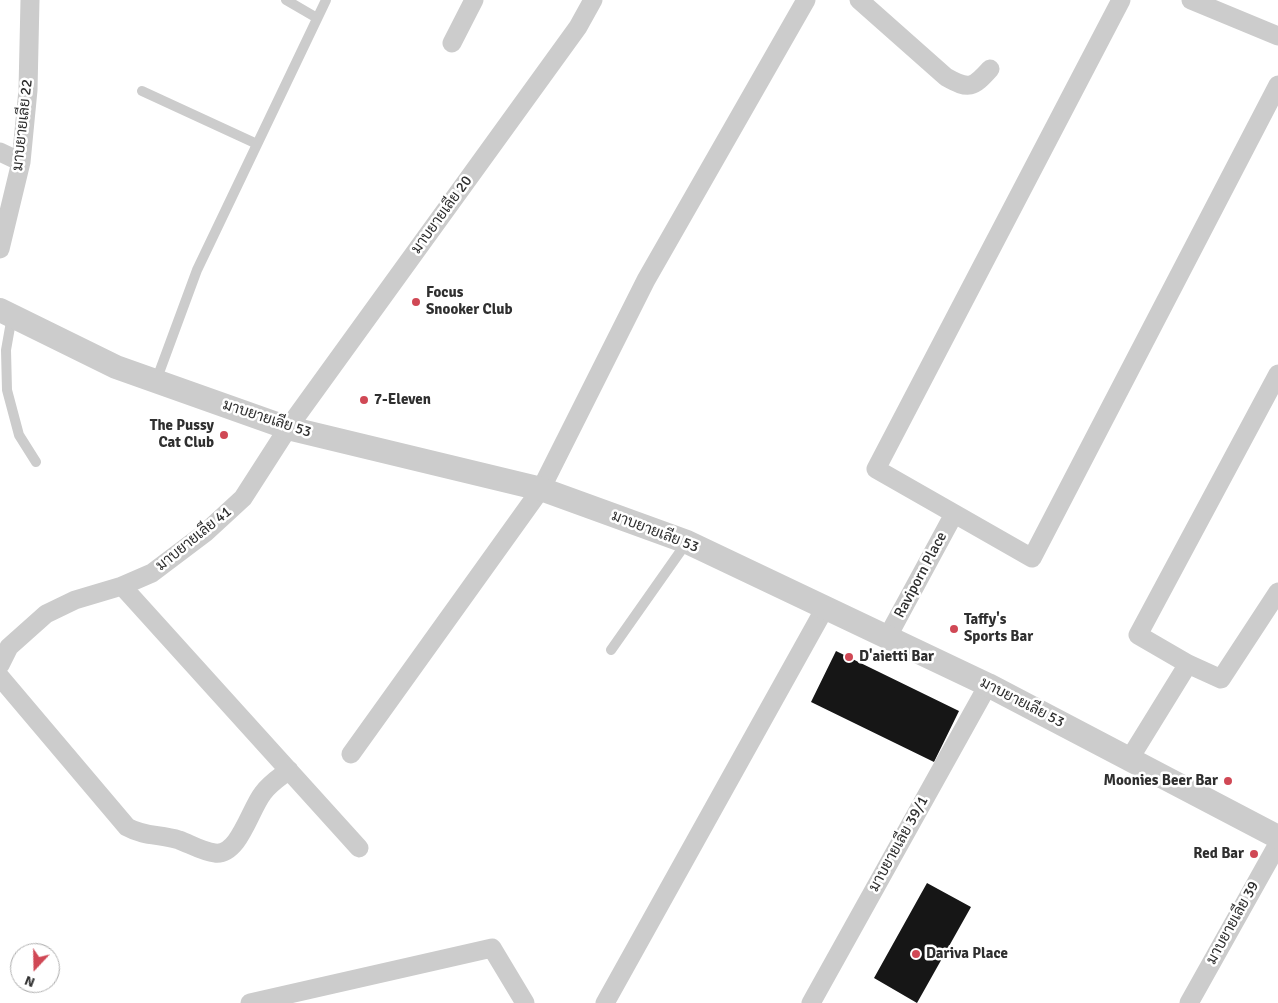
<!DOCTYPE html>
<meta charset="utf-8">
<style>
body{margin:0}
#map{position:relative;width:1278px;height:1003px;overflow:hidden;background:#fff;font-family:Signika,sans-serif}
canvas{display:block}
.north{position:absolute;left:10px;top:943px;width:50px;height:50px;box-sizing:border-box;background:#fff;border:1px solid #acacac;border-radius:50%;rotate:201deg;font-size:14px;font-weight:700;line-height:20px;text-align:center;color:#2f2f2f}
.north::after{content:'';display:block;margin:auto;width:18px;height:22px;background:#d04855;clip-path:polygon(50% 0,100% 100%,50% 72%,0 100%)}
</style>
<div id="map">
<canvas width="1278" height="1003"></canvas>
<div class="north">N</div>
</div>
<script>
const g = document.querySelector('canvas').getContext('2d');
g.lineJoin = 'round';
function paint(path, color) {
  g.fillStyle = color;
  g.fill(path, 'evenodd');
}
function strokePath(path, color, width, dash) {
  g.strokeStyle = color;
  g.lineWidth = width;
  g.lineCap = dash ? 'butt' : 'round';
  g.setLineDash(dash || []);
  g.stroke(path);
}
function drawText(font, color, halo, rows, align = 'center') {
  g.font = font + ' Signika,Sarabun,sans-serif';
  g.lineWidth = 5;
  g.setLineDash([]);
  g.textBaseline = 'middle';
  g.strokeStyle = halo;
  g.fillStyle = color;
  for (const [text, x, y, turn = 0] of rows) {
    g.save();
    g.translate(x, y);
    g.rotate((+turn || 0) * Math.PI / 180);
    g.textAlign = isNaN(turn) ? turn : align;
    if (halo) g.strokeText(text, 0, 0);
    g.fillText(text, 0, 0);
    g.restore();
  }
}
const building = new Path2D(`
 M836 651 959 711 934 762 811 702Z
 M927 883 971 907 917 1003 874 978Z`);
const service = new Path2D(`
 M286 0 317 18
 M142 91 257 144
 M12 316 6 350 7 390 19 435 36 462
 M156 381 197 270 326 0
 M611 650 687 542`);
const minor = new Path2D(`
 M859 0 946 77C969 90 973 88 990 69
 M1121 0 876 469 1032 558 1278 85
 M1191 0 1278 36
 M452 43 474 0
 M0 152 21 162
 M0 249 21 162 28 90 30 0
 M1278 374 1138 635 1188 664 1221 679 1278 592
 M122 586 359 848
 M888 636 954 514
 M0 665 9 647 46 614 75 600 122 586 152 573 205 533 243 498 288 428 578 27 593 0
 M0 677 127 827C145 837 160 834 179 840 190 844 203 852 215 853 239 856 250 809 263 793 269 784 280 777 289 770
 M351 754 541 489 646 280 806 0
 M1130 758 1188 664
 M250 1003 492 948 525 1003
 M605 1003 825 608
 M811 1003 988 685
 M1189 1003 1278 844`);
const tertiary = new Path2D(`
 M0 310 116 367 288 428 541 489 687 542 988 685 1278 837`);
const markers = [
 [416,302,5,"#d04855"],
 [364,400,5,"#d04855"],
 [224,435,5,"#d04855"],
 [954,629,5,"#d04855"],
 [849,657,5,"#d04855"],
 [1228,781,5,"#d04855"],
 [1254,854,5,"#d04855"],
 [916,954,5,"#d04855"]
];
const streetNames = [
 ["มาบยายเลีย 22",23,125,-84],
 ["มาบยายเลีย 20",442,215,-54],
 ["มาบยายเลีย 53",267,419,18],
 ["มาบยายเลีย 53",655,532,21],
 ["มาบยายเลีย 41",194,539,-39],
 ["Raviporn Place",921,575,-62],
 ["มาบยายเลีย 53",1022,703,27],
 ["มาบยายเลีย 39/1",899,844,-61],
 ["มาบยายเลีย 39",1233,923,-61]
];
const poiNames = [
 ["Focus",426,293],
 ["Snooker Club",426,310],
 ["7-Eleven",374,400],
 ["The Pussy",214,426,"right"],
 ["Cat Club",214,443,"right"],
 ["Taffy's",964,620],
 ["Sports Bar",964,637],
 ["D'aietti Bar",859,657],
 ["Moonies Beer Bar",1218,781,"right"],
 ["Red Bar",1244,854,"right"],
 ["Dariva Place",926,954]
];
paint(building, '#161616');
strokePath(service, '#ccc', 10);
strokePath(minor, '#ccc', 19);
strokePath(tertiary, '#ccc', 24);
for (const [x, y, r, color] of markers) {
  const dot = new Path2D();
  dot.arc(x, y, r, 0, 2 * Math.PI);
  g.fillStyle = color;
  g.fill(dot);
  strokePath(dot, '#fff', 2);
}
drawText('15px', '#2f2f2f', '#fff', streetNames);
drawText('bold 15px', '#2f2f2f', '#fff', poiNames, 'left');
</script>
